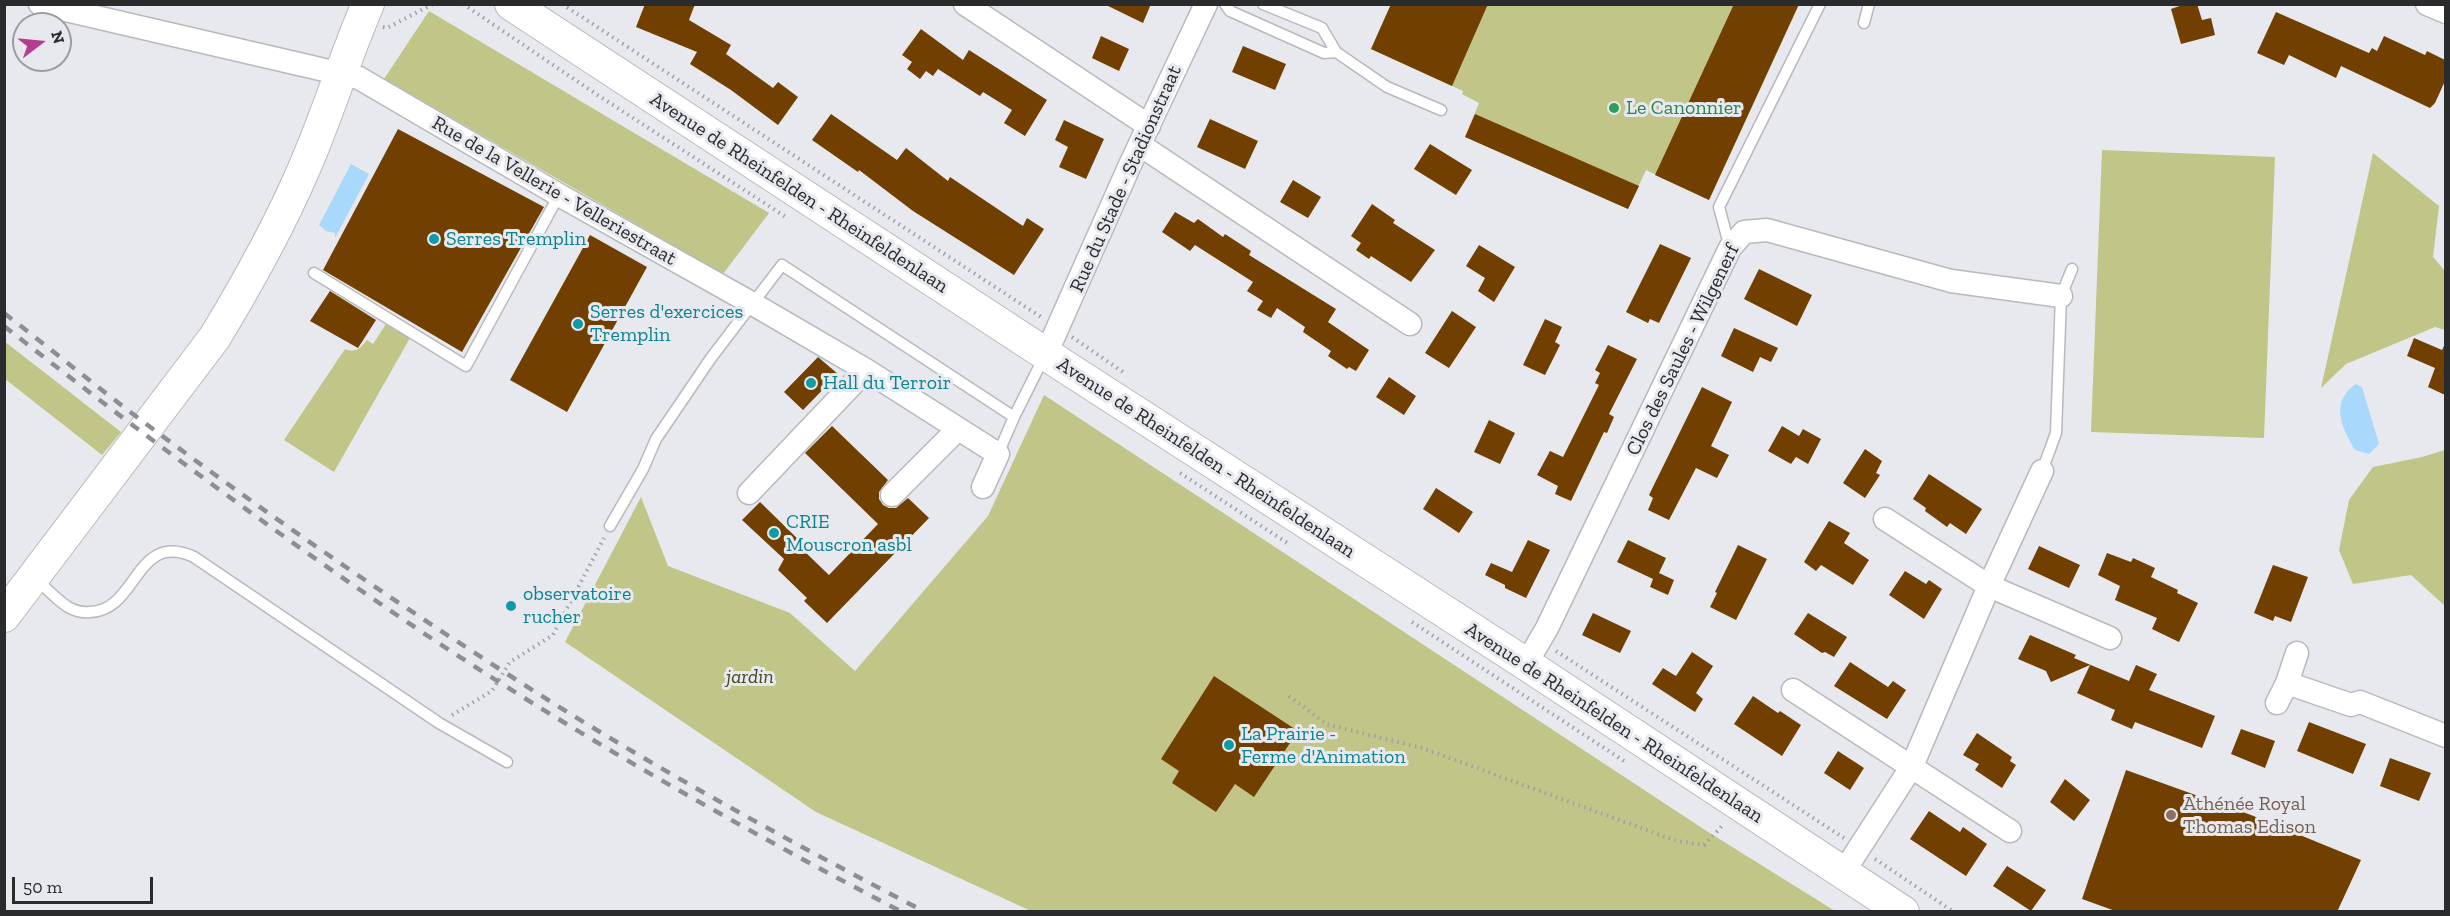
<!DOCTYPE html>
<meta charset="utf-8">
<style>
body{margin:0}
#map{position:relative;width:2450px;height:916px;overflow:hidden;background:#e7e9ef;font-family:"Zilla Slab",serif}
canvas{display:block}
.frame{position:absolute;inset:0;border:6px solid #2a2b2d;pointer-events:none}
.north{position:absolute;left:12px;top:12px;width:60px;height:60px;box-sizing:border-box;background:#e7e9ef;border:2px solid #9b9da1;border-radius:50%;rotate:74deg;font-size:16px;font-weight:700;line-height:24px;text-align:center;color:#2a2b2d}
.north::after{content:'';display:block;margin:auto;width:21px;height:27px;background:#b63c8e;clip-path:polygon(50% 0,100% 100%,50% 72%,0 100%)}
.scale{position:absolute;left:12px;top:877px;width:141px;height:27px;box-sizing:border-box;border:3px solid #2a2b2d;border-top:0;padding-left:8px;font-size:18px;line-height:21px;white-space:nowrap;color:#2a2b2d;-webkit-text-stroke:4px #e7e9ef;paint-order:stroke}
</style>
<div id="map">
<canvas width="2450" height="916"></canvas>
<div class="frame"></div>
<div class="north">N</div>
<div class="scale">50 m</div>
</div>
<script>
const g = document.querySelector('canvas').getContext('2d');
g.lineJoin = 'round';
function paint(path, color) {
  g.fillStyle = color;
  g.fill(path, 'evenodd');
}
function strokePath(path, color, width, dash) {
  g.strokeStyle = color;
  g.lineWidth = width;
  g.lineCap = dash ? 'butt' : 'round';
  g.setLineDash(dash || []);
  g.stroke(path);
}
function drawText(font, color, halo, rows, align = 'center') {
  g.font = font + ' "Zilla Slab",serif';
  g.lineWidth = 6;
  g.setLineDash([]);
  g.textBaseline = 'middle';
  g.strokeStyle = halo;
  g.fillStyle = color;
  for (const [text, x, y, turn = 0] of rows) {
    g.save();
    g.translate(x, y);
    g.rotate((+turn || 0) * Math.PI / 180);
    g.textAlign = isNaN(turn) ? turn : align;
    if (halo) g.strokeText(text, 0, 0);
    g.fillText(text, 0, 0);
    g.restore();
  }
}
const green = new Path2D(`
 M1391 5H1799L1709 200 1646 170 1628 209 1465 137 1479 103 1462 94 1463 91 1452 86 1371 49Z
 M429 11 466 33 769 213 723 274 384 79Z
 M2102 150 2275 157 2264 438 2091 432Z
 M2373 153 2439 206 2433 257 2445 271V330L2435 327 2346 364 2321 388Z
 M386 324 410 338 334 472 284 440 345 349C356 353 360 349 367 340L373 344Z
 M4 341 121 432 102 455 5 379Z
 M1044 395 1705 830 1835 911H1031L816 812 565 642 641 497 668 566 790 613 855 671 988 516Z
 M2445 450V606L2411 575 2353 584 2339 550 2349 500 2373 467 2422 457Z`);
const water = new Path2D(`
 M351 164 369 174 335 238V233L326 231 319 225Z
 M2356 384 2362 387 2379 444 2369 454 2355 450C2342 428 2329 402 2356 384Z`);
const building = new Path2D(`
 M645 4H695L689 20 731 45 726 54 773 88 778 82 798 97 778 125 731 90 690 64 697 52 636 27Z
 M1104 4H1151L1143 23Z
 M1391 4H1488L1452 86 1371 49Z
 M1734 4H1799L1709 200 1655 175Z
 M2185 4H2197L2202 20 2211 18 2215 35 2181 44 2171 9Z
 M2276 12 2369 53 2372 48 2377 51 2384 36 2425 55 2427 51 2445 60V81L2435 103 2430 108 2341 66 2336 78 2289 55 2284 65 2257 53Z
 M921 29 963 60 969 50 1047 100 1025 136 1004 123 1012 110 983 92 980 96 938 69 933 76 926 71 920 79 907 69 912 62 902 55Z
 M1101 36 1129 49 1119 71 1092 58Z
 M1243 46 1286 64 1275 90 1232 72Z
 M831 114 897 160 906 148 948 181 950 177 1023 226 1027 218 1044 229 1014 275 913 211 859 170 858 172 812 140Z
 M1475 114 1639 186 1628 209 1465 137Z
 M1210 119 1258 141 1245 169 1197 147Z
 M1064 120 1104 139 1086 179 1059 167 1068 147 1055 140Z
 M398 129 544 207 462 352 323 270Z
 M1430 144 1472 170 1456 195 1414 169Z
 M1293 180 1321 197 1308 218 1280 202Z
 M1372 204 1395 220 1393 223 1435 250 1411 282 1371 256 1369 259 1356 250 1361 243 1351 236Z
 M1175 212 1194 223 1198 219 1223 237 1225 234 1251 251 1249 255 1336 309 1328 322 1369 350 1356 371 1349 367 1347 369 1328 356 1331 351 1303 332 1305 327 1277 308 1271 318 1257 310 1263 301 1247 291 1253 282 1195 245 1190 251 1162 232Z
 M590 235 647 267 567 412 510 380Z
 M1660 244 1691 258 1659 323 1650 319 1648 323 1626 312Z
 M1479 245 1515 267 1494 302 1478 291 1485 278 1466 266Z
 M1759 269 1812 295 1797 326 1744 299Z
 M330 291 376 320 358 348 310 321Z
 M1452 311 1476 327 1449 368 1425 353Z
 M1545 319 1562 327 1555 342 1560 345 1545 375 1523 365Z
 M1734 328 1778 348 1771 362 1760 357 1753 372 1721 356Z
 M2414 338 2442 350 2445 344V395L2428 387 2435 368 2407 356Z
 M1608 345 1637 359 1609 414 1614 417 1607 433 1604 432 1571 501 1555 494 1558 486 1537 475 1550 451 1563 457 1599 385 1595 383 1600 373 1595 370Z
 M818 357 838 374 803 410 784 392Z
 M1389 377 1416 396 1404 415 1376 397Z
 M1702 387 1732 402 1711 446 1729 455 1717 478 1696 468 1669 520 1648 510 1653 498 1649 495Z
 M1489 420 1515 433 1500 464 1474 452Z
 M832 426 888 480 879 492V499L883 505 889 508H896L908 498 929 518 827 623 804 601 807 598 778 570 784 559 742 520 760 502 805 546 802 549 829 575 878 524 805 453Z
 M1782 426 1799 436 1803 429 1821 439 1808 464 1796 457 1791 464 1768 451Z
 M1865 449 1882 461 1876 473 1880 475 1865 498 1843 483Z
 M1929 474 1982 509 1966 534 1950 523 1947 527 1925 511 1926 508 1913 499Z
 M1436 488 1473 512 1459 533 1423 509Z
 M1829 521 1850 533 1844 543 1869 560 1853 585 1821 565 1816 571 1804 562Z
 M1528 540 1550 550 1526 598 1505 588V585L1485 575 1491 563 1512 572Z
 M1628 540 1666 558 1659 573 1674 580 1668 595 1650 587 1653 579 1617 562Z
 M1738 545 1767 559 1736 620 1710 607 1717 593 1715 592Z
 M2039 546 2080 565 2069 588 2028 569Z
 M2107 553 2131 562 2133 558 2155 568 2151 577 2178 590 2177 593 2198 603 2179 642 2152 629 2157 618 2115 600 2120 586 2098 575Z
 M2273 565 2308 577 2291 622 2275 616 2273 621 2254 613Z
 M1905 571 1926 584 1929 580 1942 589 1924 619 1889 595Z
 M1593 613 1631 631 1620 653 1582 635Z
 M1808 613 1847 637 1834 657 1825 652 1822 653 1794 634Z
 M2030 635 2076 655 2074 658 2129 681 2136 665 2157 674 2149 690 2215 716 2202 748 2135 722 2132 729 2111 720 2115 710 2077 693 2090 665 2051 682 2046 671 2018 659Z
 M1692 652 1713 666 1696 693 1703 699 1695 712 1652 684 1663 668 1676 676Z
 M1850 662 1888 687 1893 681 1906 690 1887 719 1834 686Z
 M1214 676 1298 731 1254 797 1235 784 1216 812 1172 783 1179 771 1161 759Z
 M1753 696 1778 713 1780 711 1801 725 1782 756 1734 724Z
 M2309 722 2366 744 2353 774 2297 751Z
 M2241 729 2275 741 2265 768 2231 754Z
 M1977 733 2012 757 2010 761 2016 765 2002 788 1975 770 1979 764 1963 755Z
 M1838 751 1864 768 1850 790 1824 773Z
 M2390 758 2431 773 2419 801 2380 786Z
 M2126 770 2251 815 2361 860 2337 912H2118L2082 899Z
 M2065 779 2090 800 2074 821 2050 802Z
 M1929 811 1960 832 1963 827 1987 844 1966 876 1910 839Z
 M2007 866 2046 890 2031 911 1993 886Z`);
const path = new Path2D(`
 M463 4 596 94 786 217
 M562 4 1041 317
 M383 27 387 28 433 4
 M1072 337 1123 372
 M1180 473 1289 544
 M1412 622 1624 761
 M1556 651 1844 838
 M1289 696 1326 724 1422 748 1677 841 1704 845 1723 825
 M452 715 492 691 510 662 553 635 604 538
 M1875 859 1954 912`);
const lane = new Path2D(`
 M1225 4 1230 11 1324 53 1336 52 1322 28 1263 4
 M1864 23 1869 4
 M1336 52 1387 87 1441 110
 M1730 248 1719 207 1820 4
 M314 273 466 366 559 195
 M998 454 1014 417
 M2042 471 2056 433 2061 296 2072 269
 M610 526 643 469 656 439 711 358 782 265 1014 417 1044 357
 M36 579C46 588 57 600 68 607 75 611 82 613 90 612 138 611 135 530 194 557L439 723 507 762`);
const street = new Path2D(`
 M40 4 359 78 559 195 753 304 866 370 998 454 983 487
 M965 4 1149 126
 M2427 4 2446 12
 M1140 145 1410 324
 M1046 354 1129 167 1206 4
 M749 493 866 370
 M892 495 957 430
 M1885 519 1989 586 2110 638
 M1526 664 1547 628 1730 248 1744 232 1767 230 1951 281 2061 296
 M2287 683 2351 705 2360 702 2446 736
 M1793 690 2010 831
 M2277 703 2287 683 2297 653
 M1843 873 1912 766 1989 586 2042 471`);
const secondary = new Path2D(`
 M511 4 1064 366 1526 664 1903 912
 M4 616 215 337C247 284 278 229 303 171 327 117 344 59 368 4`);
const rail = new Path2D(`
 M4 313C57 354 108 396 161 435 275 520 392 600 512 677 645 763 785 839 925 912
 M4 326C143 435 284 540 431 638 582 738 741 828 902 912`);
const markers = [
 [1614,108,6,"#2e9e5b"],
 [434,239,6,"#0f9aa8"],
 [578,324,6,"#0f9aa8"],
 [811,383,6,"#0f9aa8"],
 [774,533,6,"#0f9aa8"],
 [511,606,6,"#0f9aa8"],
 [1229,745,6,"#0f9aa8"],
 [2171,815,6,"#8d6e63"]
];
const leisureNames = [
 ["Le Canonnier",1626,108]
];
const streetNames = [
 ["Rue du Stade - Stadionstraat",1126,179,-66],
 ["Rue de la Vellerie - Velleriestraat",554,191,30],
 ["Avenue de Rheinfelden - Rheinfeldenlaan",799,193,33],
 ["Clos des Saules - Wilgenerf",1683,350,-64],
 ["Avenue de Rheinfelden - Rheinfeldenlaan",1206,458,33],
 ["Avenue de Rheinfelden - Rheinfeldenlaan",1614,723,33]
];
const cultureNames = [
 ["Serres Tremplin",446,239],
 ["Serres d'exercices",590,312],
 ["Tremplin",590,335],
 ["Hall du Terroir",823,383],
 ["CRIE",786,522],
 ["Mouscron asbl",786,545],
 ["observatoire",523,594],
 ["rucher",523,617],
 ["La Prairie -",1241,734],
 ["Ferme d'Animation",1241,757]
];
const parkNames = [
 ["jardin",750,677]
];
const educationNames = [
 ["Athénée Royal",2183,804],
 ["Thomas Edison",2183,827]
];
paint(green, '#c2c588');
paint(water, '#a9d8fd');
paint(building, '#714001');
strokePath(lane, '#b8b9bf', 13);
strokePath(street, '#b8b9bf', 25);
strokePath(secondary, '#b8b9bf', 34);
strokePath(path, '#9fa1a5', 4, [1.5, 4.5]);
strokePath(lane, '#fff', 10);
strokePath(street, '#fff', 22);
strokePath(secondary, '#fff', 32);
strokePath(rail, '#8c8e92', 4.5, [10, 10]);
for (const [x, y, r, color] of markers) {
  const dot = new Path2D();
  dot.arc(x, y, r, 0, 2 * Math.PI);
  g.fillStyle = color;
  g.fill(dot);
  strokePath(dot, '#e7e9ef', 2);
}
drawText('20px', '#27864d', '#e7e9ef', leisureNames, 'left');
drawText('20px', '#2a2b2d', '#e7e9ef', streetNames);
drawText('20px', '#0d838f', '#e7e9ef', cultureNames, 'left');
drawText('italic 20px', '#44451d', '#e7e9ef', parkNames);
drawText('20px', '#785e54', '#e7e9ef', educationNames, 'left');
</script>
